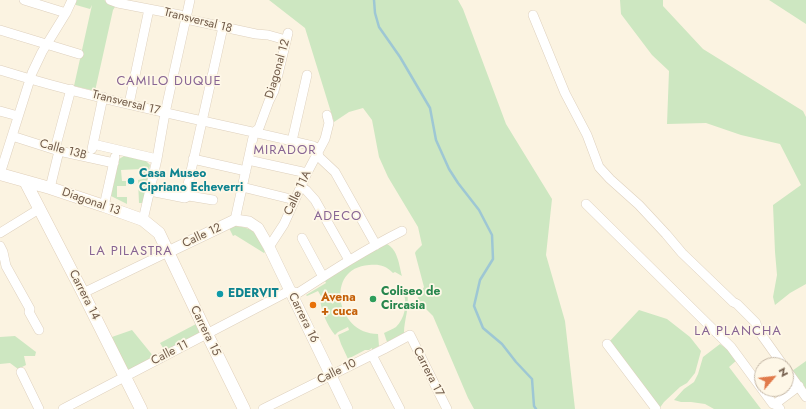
<!DOCTYPE html>
<style>
body{margin:0}
#map{position:relative;width:806px;height:409px;overflow:hidden;background:#fbf3e1;font-family:Jost,sans-serif}
canvas{display:block}
.north{position:absolute;left:754px;top:357px;width:40px;height:40px;box-sizing:border-box;background:#fef7e7;border:1px solid #c6b9a8;border-radius:50%;rotate:62deg;font-size:11px;font-weight:700;line-height:16px;text-align:center;color:#715b49}
.north::after{content:'';display:block;margin:auto;width:14px;height:18px;background:#e17a4a;clip-path:polygon(50% 0,100% 100%,50% 72%,0 100%)}
</style>
<div id="map">
<canvas width="806" height="409"></canvas>
<div class="north">N</div>
</div>
<script>
const g = document.querySelector('canvas').getContext('2d');
g.lineJoin = 'round';
function paint(path, color) {
  g.fillStyle = color;
  g.fill(path, 'evenodd');
}
function strokePath(path, color, width, dash) {
  g.strokeStyle = color;
  g.lineWidth = width;
  g.lineCap = dash ? 'butt' : 'round';
  g.setLineDash(dash || []);
  g.stroke(path);
}
function drawText(font, color, halo, rows, align = 'center') {
  g.font = font + ' Jost,sans-serif';
  g.lineWidth = 3.5;
  g.setLineDash([]);
  g.textBaseline = 'middle';
  g.strokeStyle = halo;
  g.fillStyle = color;
  for (const [text, x, y, turn = 0] of rows) {
    g.save();
    g.translate(x, y);
    g.rotate((+turn || 0) * Math.PI / 180);
    g.textAlign = isNaN(turn) ? turn : align;
    if (halo) g.strokeText(text, 0, 0);
    g.fillText(text, 0, 0);
    g.restore();
  }
}
const green = new Path2D(`
 M76 0H104L113 3 115 7 113 10 95 91 74 86 92 5 90 9 76 5 75 4Z
 M269 0H458L463 9 506 124 552 199 546 255 565 321 575 409H474L468 398 433 316 425 308 416 301 424 287 415 253 416 251 422 245 418 227 388 177 379 157 372 120 363 108 349 112 334 122 305 28Z
 M620 0H663V6L703 49 803 111 806 117V284L790 293 775 305 773 297 777 275 775 252 773 205 801 185 780 144 741 135 706 123 667 124 669 71 652 55 621 14Z
 M769 0H806V24Z
 M124 156 146 161 150 165 143 203H139L138 180 143 179 142 169 121 170 122 181H126V186H117V197H127V204L111 196 119 159Z
 M235 226C256 228 256 234 265 252L264 253 235 235 233 236 229 228Z
 M387 244C398 250 399 265 402 276L395 272 393 273C385 265 379 264 369 265 324 268 336 334 378 334L379 346 372 350V348L369 350H365L348 359 341 344 338 335 349 330 348 327 338 332 335 335C327 325 322 313 320 300L322 299V298L318 291 307 296 306 295 326 283 325 281 303 294 351 263Z
 M407 293C410 307 404 320 404 333L387 342 384 333C388 331 393 329 396 327 405 318 407 305 404 294Z
 M639 310 667 319 690 337 701 351 695 373 687 383 680 387 664 402 659 409 609 342Z
 M196 324 201 332 165 351 160 343Z
 M132 330 154 357 127 372 109 338Z
 M15 336 36 352 35 356H24L26 365 18 369 10 363 0 364V337Z
 M720 344 727 349 737 360 729 367 761 409H714L705 404 691 402H681L674 400 684 389 694 382 698 374 703 357Z
 M806 361V391L805 389V387L802 384 800 383 792 371Z`);
const stream = new Path2D(`
 M374 0 375 13 379 27 400 57 430 108 436 140 449 169 458 183 479 210 492 235 493 259 480 280 474 306 483 328 502 344 516 362 532 379 534 406 536 409`);
const minor = new Path2D(`
 M24 0 66 13
 M110 0 118 3 180 15 186 19 256 34 268 35 286 40
 M533 15 565 93 587 135 599 167 610 179 639 205 666 234 682 253 733 302 737 304 756 323 758 330 783 365
 M0 30 79 54
 M0 70C103 102 209 121 313 146L317 148 319 157 335 172 376 245
 M129 104 149 9
 M0 111 18 116
 M12 136 59 151 114 163
 M292 141 307 75
 M93 144 157 159
 M55 149 71 89
 M92 149 103 97
 M193 159 246 171
 M248 160 307 173
 M0 174 32 73 42 52 66 13 72 0
 M242 187 295 200
 M301 187 306 190 315 200 349 260
 M50 188 59 151
 M150 191 185 198 189 196 213 200
 M185 198 223 27
 M586 204 731 347 773 404H775L780 409
 M104 206 115 157
 M143 220 157 159 165 113 190 0
 M235 220 254 133 259 128 269 101 274 91 288 33
 M0 233 39 209
 M302 238 323 277
 M0 246 3 252 6 266 30 309 29 312 39 330
 M269 247 284 224 307 173 325 139 329 123 327 115
 M83 293 168 252
 M607 344 656 409
 M372 355 400 409
 M786 369 806 397
 M21 372 39 409
 M775 404 799 386
 M63 409 289 291 298 293C332 271 366 249 402 231
 M263 409 384 349 410 335 447 409`);
const tertiary = new Path2D(`
 M168 252 235 220 249 222 258 228 269 247 347 409`);
const secondary = new Path2D(`
 M0 174 50 188 104 206 143 220 159 233 207 334 244 409
 M25 181 83 293 141 409`);
const markers = [
 [131,181,4,"#0f9aa8"],
 [220,294,4,"#0f9aa8"],
 [373,299,4,"#2e9e5b"],
 [313,305,4,"#e8710a"]
];
const streetNames = [
 ["Transversal 18",198,21,14],
 ["Diagonal 12",278,69,-74],
 ["Transversal 17",126,103,14],
 ["Calle 13B",63,150,15],
 ["Calle 11A",298,193,-65],
 ["Diagonal 13",91,202,19],
 ["Calle 12",202,236,-25],
 ["Carrera 14",84,295,63],
 ["Carrera 16",303,318,64],
 ["Carrera 15",205,331,64],
 ["Calle 11",170,353,-27],
 ["Calle 10",337,372,-26],
 ["Carrera 17",428,372,63]
];
const cultureNames = [
 ["Casa Museo",139,174],
 ["Cipriano Echeverri",139,188],
 ["EDERVIT",228,294]
];
const leisureNames = [
 ["Coliseo de",381,292],
 ["Circasia",381,306]
];
const foodNames = [
 ["Avena",321,298],
 ["+ cuca",321,312]
];
const neighbourhoodNames = [
 ["CAMILO DUQUE",169,82],
 ["MIRADOR",285,151],
 ["ADECO",338,217],
 ["LA PILASTRA",131,252],
 ["LA PLANCHA",738,332]
];
paint(green, '#cde7c1');
strokePath(stream, '#9ec7d4', 2.5);
strokePath(minor, '#ded0bd', 10);
strokePath(tertiary, '#ded0bd', 12);
strokePath(secondary, '#e0cfb9', 13);
strokePath(minor, '#fff', 9);
strokePath(tertiary, '#fff', 11);
strokePath(secondary, '#fff', 12);
for (const [x, y, r, color] of markers) {
  const dot = new Path2D();
  dot.arc(x, y, r, 0, 2 * Math.PI);
  g.fillStyle = color;
  g.fill(dot);
  strokePath(dot, '#fef7e7', 1.5);
}
drawText('12px', '#715b49', '#fef7e7', streetNames);
drawText('bold 12px', '#0d838f', '#fef7e7', cultureNames, 'left');
drawText('bold 12px', '#27864d', '#fef7e7', leisureNames, 'left');
drawText('bold 12px', '#c56008', '#fef7e7', foodNames, 'left');
g.letterSpacing = '1px';
drawText('13px', '#886594', '#fef7e7', neighbourhoodNames);
g.letterSpacing = '0px';
</script>
